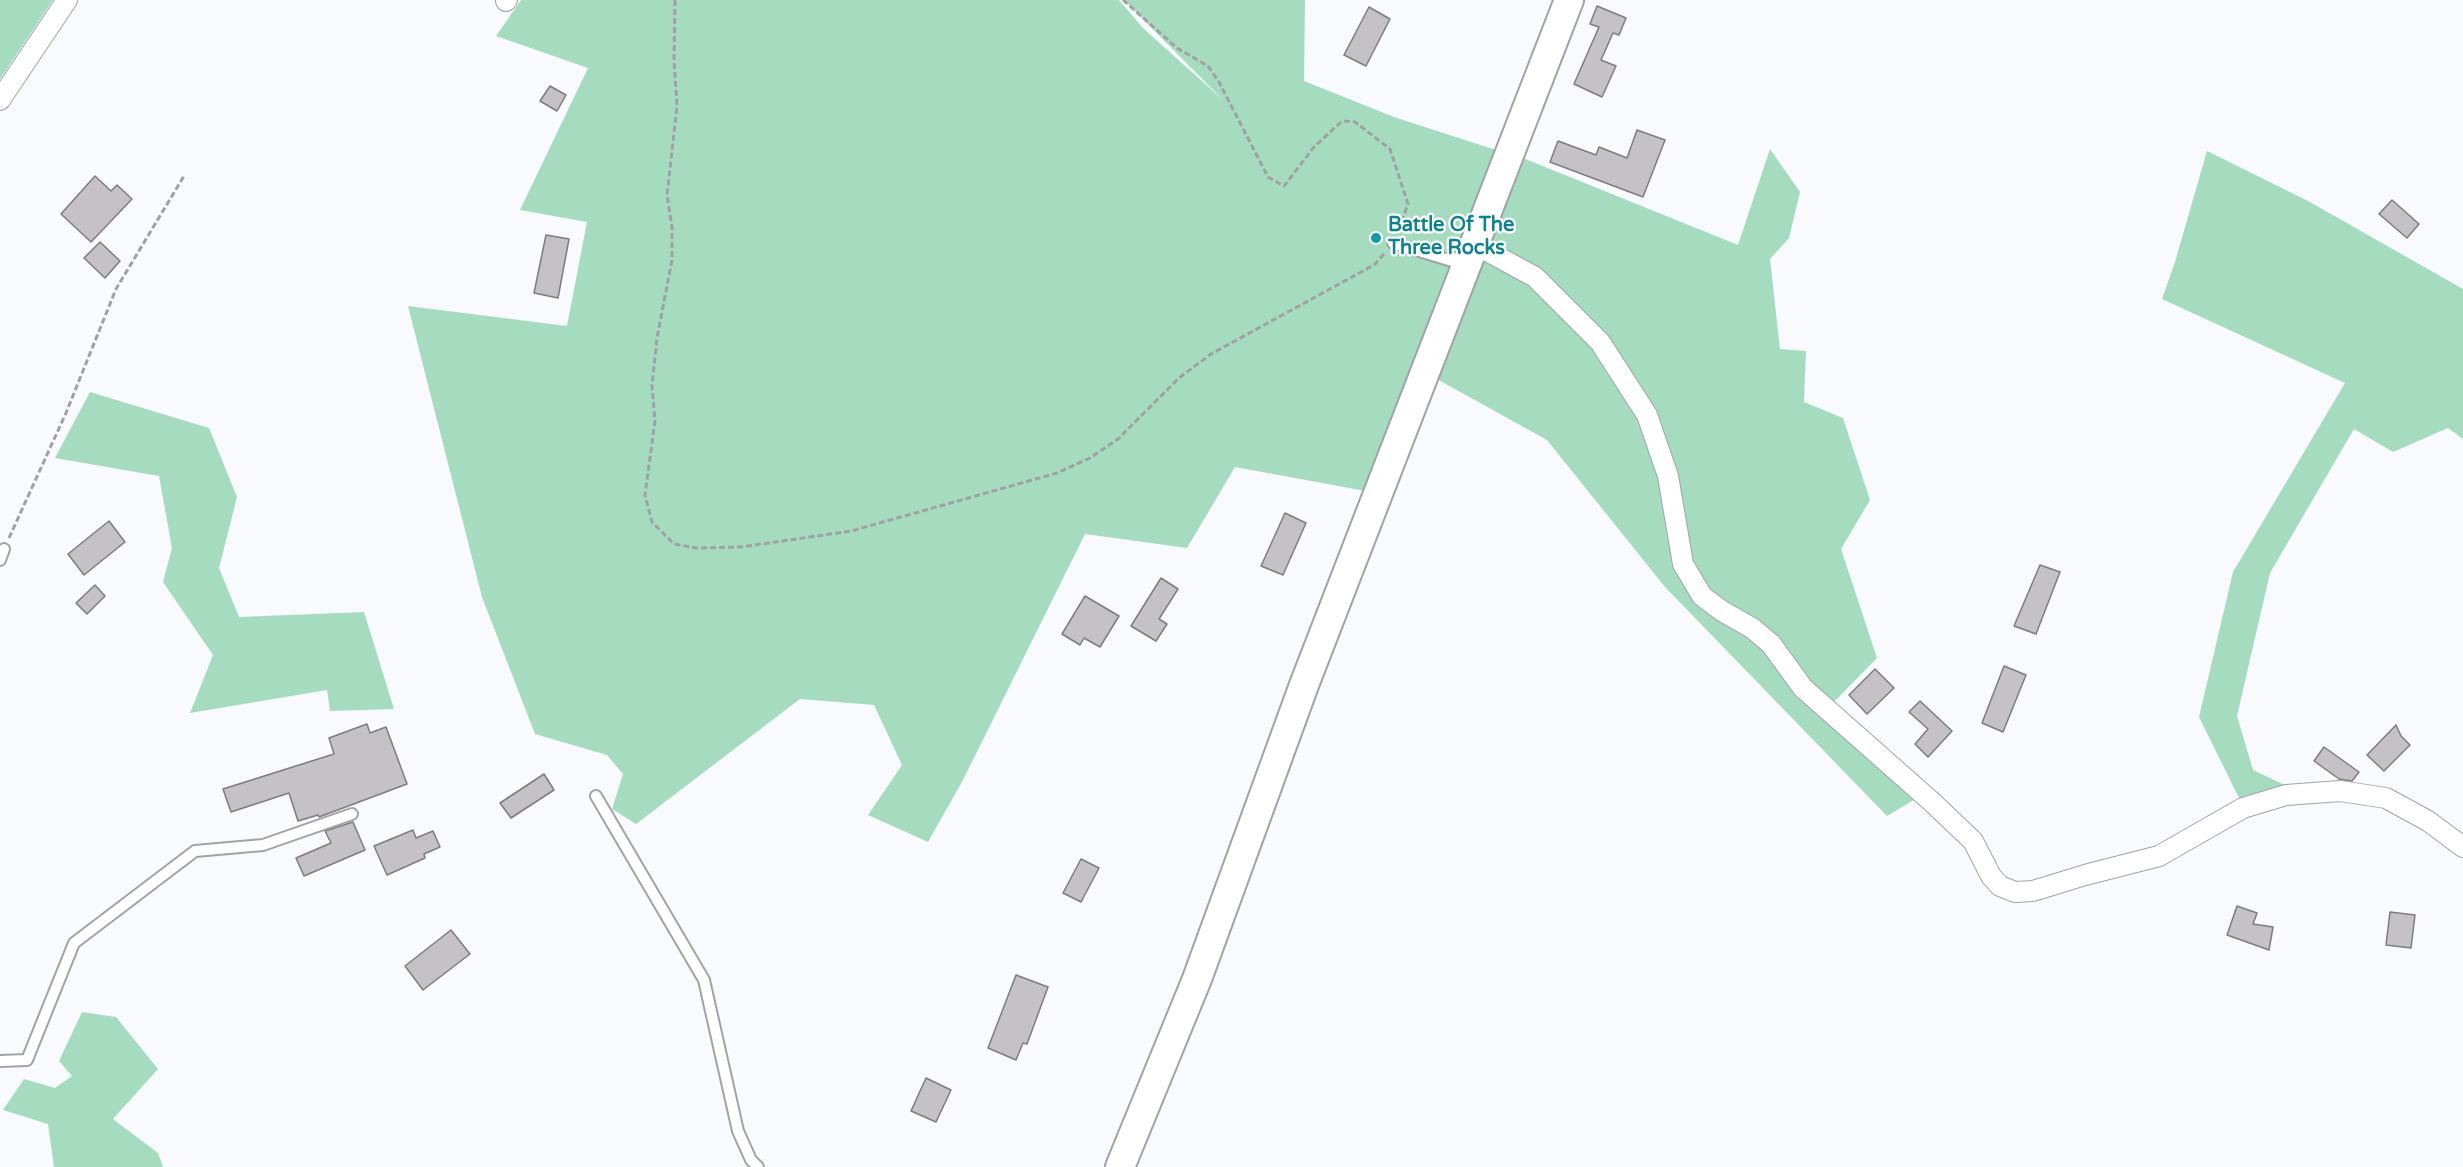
<!DOCTYPE html>
<style>
body{margin:0}
canvas{display:block;background:#f8fafd}
</style>
<canvas width="2463" height="1167"></canvas>
<script>
const g = document.querySelector('canvas').getContext('2d');
g.lineJoin = 'round';
function paint(path, color) {
  g.fillStyle = color;
  g.fill(path, 'evenodd');
}
function strokePath(path, color, width, dash) {
  g.strokeStyle = color;
  g.lineWidth = width;
  g.lineCap = dash ? 'butt' : 'round';
  g.setLineDash(dash || []);
  g.stroke(path);
}
function drawText(font, color, halo, rows, align = 'center') {
  g.font = font + ' "Varela Round",sans-serif';
  g.lineWidth = 4.5;
  g.setLineDash([]);
  g.textBaseline = 'middle';
  g.strokeStyle = halo;
  g.fillStyle = color;
  for (const [text, x, y, turn = 0] of rows) {
    g.save();
    g.translate(x, y);
    g.rotate((+turn || 0) * Math.PI / 180);
    g.textAlign = isNaN(turn) ? turn : align;
    if (halo) g.strokeText(text, 0, 0);
    g.fillText(text, 0, 0);
    g.restore();
  }
}
const green = new Path2D(`
 M0 0H53L0 79Z
 M521 0H1119L1144 29 1222 99 1124 0H1305L1304 81 1394 117 1499 151 1371 492 1235 467 1187 548 1085 534 963 780 928 842 868 815 902 765 874 705 800 699 636 824 612 809 623 774 607 755 535 734 482 597 408 306 567 326 587 222 520 210 588 68 496 36Z
 M1770 149 1800 192 1789 238 1770 259 1780 349 1806 351 1804 402 1843 418 1870 500 1841 549 1877 658 1831 705 1932 789 1887 816 1665 587 1547 440 1435 378 1523 158 1738 245Z
 M2207 151 2308 201 2463 289V439L2448 428 2393 452 2354 429 2270 573 2237 716 2253 770 2291 788 2242 804 2199 717 2233 572 2345 383 2162 299 2175 262Z
 M90 392 209 428 237 497 219 568 239 617 364 612 394 709 330 711 327 690 190 713 213 655 163 582 172 548 159 476 55 458Z
 M82 1012 116 1017 158 1069 113 1119 158 1153 163 1167H54L48 1124 3 1110 24 1079 55 1088 72 1076 59 1061Z`);
const building = new Path2D(`
 M1597 6 1626 18 1619 35 1613 33 1601 60 1616 66 1602 97 1574 84 1599 27 1590 24Z
 M1369 7 1390 19 1366 66 1344 55Z
 M550 86 566 95 557 111 540 101Z
 M1637 130 1665 140 1643 197 1550 162 1558 141 1596 155 1599 147 1627 158Z
 M95 176 111 191 117 185 132 199 91 242 61 214Z
 M2392 200 2419 224 2407 238 2379 214Z
 M546 235 569 239 558 298 534 293Z
 M100 242 120 261 105 278 84 258Z
 M1285 513 1306 523 1283 575 1261 566Z
 M109 521 125 542 84 575 68 554Z
 M2040 565 2060 572 2036 634 2014 626Z
 M1161 578 1178 589 1159 619 1167 624 1156 641 1131 626Z
 M95 585 105 596 87 614 76 603Z
 M1085 596 1119 616 1100 647 1084 638 1080 645 1062 634Z
 M2004 666 2026 675 2003 732 1982 723Z
 M1875 669 1894 688 1867 714 1849 695Z
 M1920 701 1952 731 1928 757 1915 744 1928 729 1909 712Z
 M367 724 370 733 386 727 407 784 319 817 318 815 298 821 289 793 231 812 223 789 334 754 329 738Z
 M2396 725 2401 736 2410 745 2384 771 2367 755Z
 M2324 747 2359 772 2352 781 2339 779 2314 761Z
 M544 774 554 790 511 818 500 803Z
 M353 822 365 850 304 876 296 858 331 843 325 831Z
 M413 830 416 838 433 831 440 847 424 854 425 858 387 875 374 846Z
 M1081 859 1099 868 1081 902 1063 893Z
 M2237 906 2257 913 2253 924 2273 927 2269 950 2227 935Z
 M2390 912 2415 915 2411 948 2386 945Z
 M451 930 470 954 423 990 405 966Z
 M1016 975 1048 987 1027 1044 1023 1043 1016 1060 988 1048Z
 M926 1078 951 1090 936 1122 911 1111Z`);
const path = new Path2D(`
 M675 0 674 60 677 106 667 195 672 227V260L657 338 652 386 655 421 645 495 652 522 674 544 697 548 741 547 851 531 1057 473 1090 458 1118 439 1179 378 1211 354 1374 265 1384 254
 M1123 0 1177 48 1208 66 1219 82 1268 177 1284 186 1314 147 1342 121 1355 122 1390 149 1408 204 1398 231
 M9 538 66 413 116 289 184 176`);
const lane = new Path2D(`
 M1393 243 1452 261 1463 254
 M0 560 4 549
 M596 796 704 980 738 1131 751 1160 758 1167
 M0 1061 27 1060 74 943 195 851 263 845 352 814`);
const street = new Path2D(`
 M506 1 507 0
 M0 100 67 0
 M1476 245 1535 277 1600 342 1647 415 1668 476 1683 564 1702 596 1722 611 1752 628 1771 644 1803 688 1932 802 1973 841 1991 876 2000 886 2015 892 2033 891 2085 875 2159 856 2243 808 2286 795 2340 791 2386 798 2428 821 2463 847`);
const secondary = new Path2D(`
 M1120 1167 1197 979 1304 685 1569 0`);
const markers = [
 [1376,238,6,"#0f9aa8"]
];
const cultureNames = [
 ["Battle Of The",1388,226],
 ["Three Rocks",1388,249]
];
paint(green, '#a5dcc0');
paint(building, '#c5c2c5');
strokePath(building, '#7e7c7e', 1.5);
strokePath(lane, '#a1a3a6', 14);
strokePath(street, '#a1a3a6', 22);
strokePath(secondary, '#a1a3a6', 32);
strokePath(path, '#a0a1a3', 3, [6, 3]);
strokePath(lane, '#fff', 10);
strokePath(street, '#fff', 20);
strokePath(secondary, '#fff', 28);
for (const [x, y, r, color] of markers) {
  const dot = new Path2D();
  dot.arc(x, y, r, 0, 2 * Math.PI);
  g.fillStyle = color;
  g.fill(dot);
  strokePath(dot, '#fff', 2);
}
drawText('bold 20px', '#0d838f', '#fff', cultureNames, 'left');
</script>
